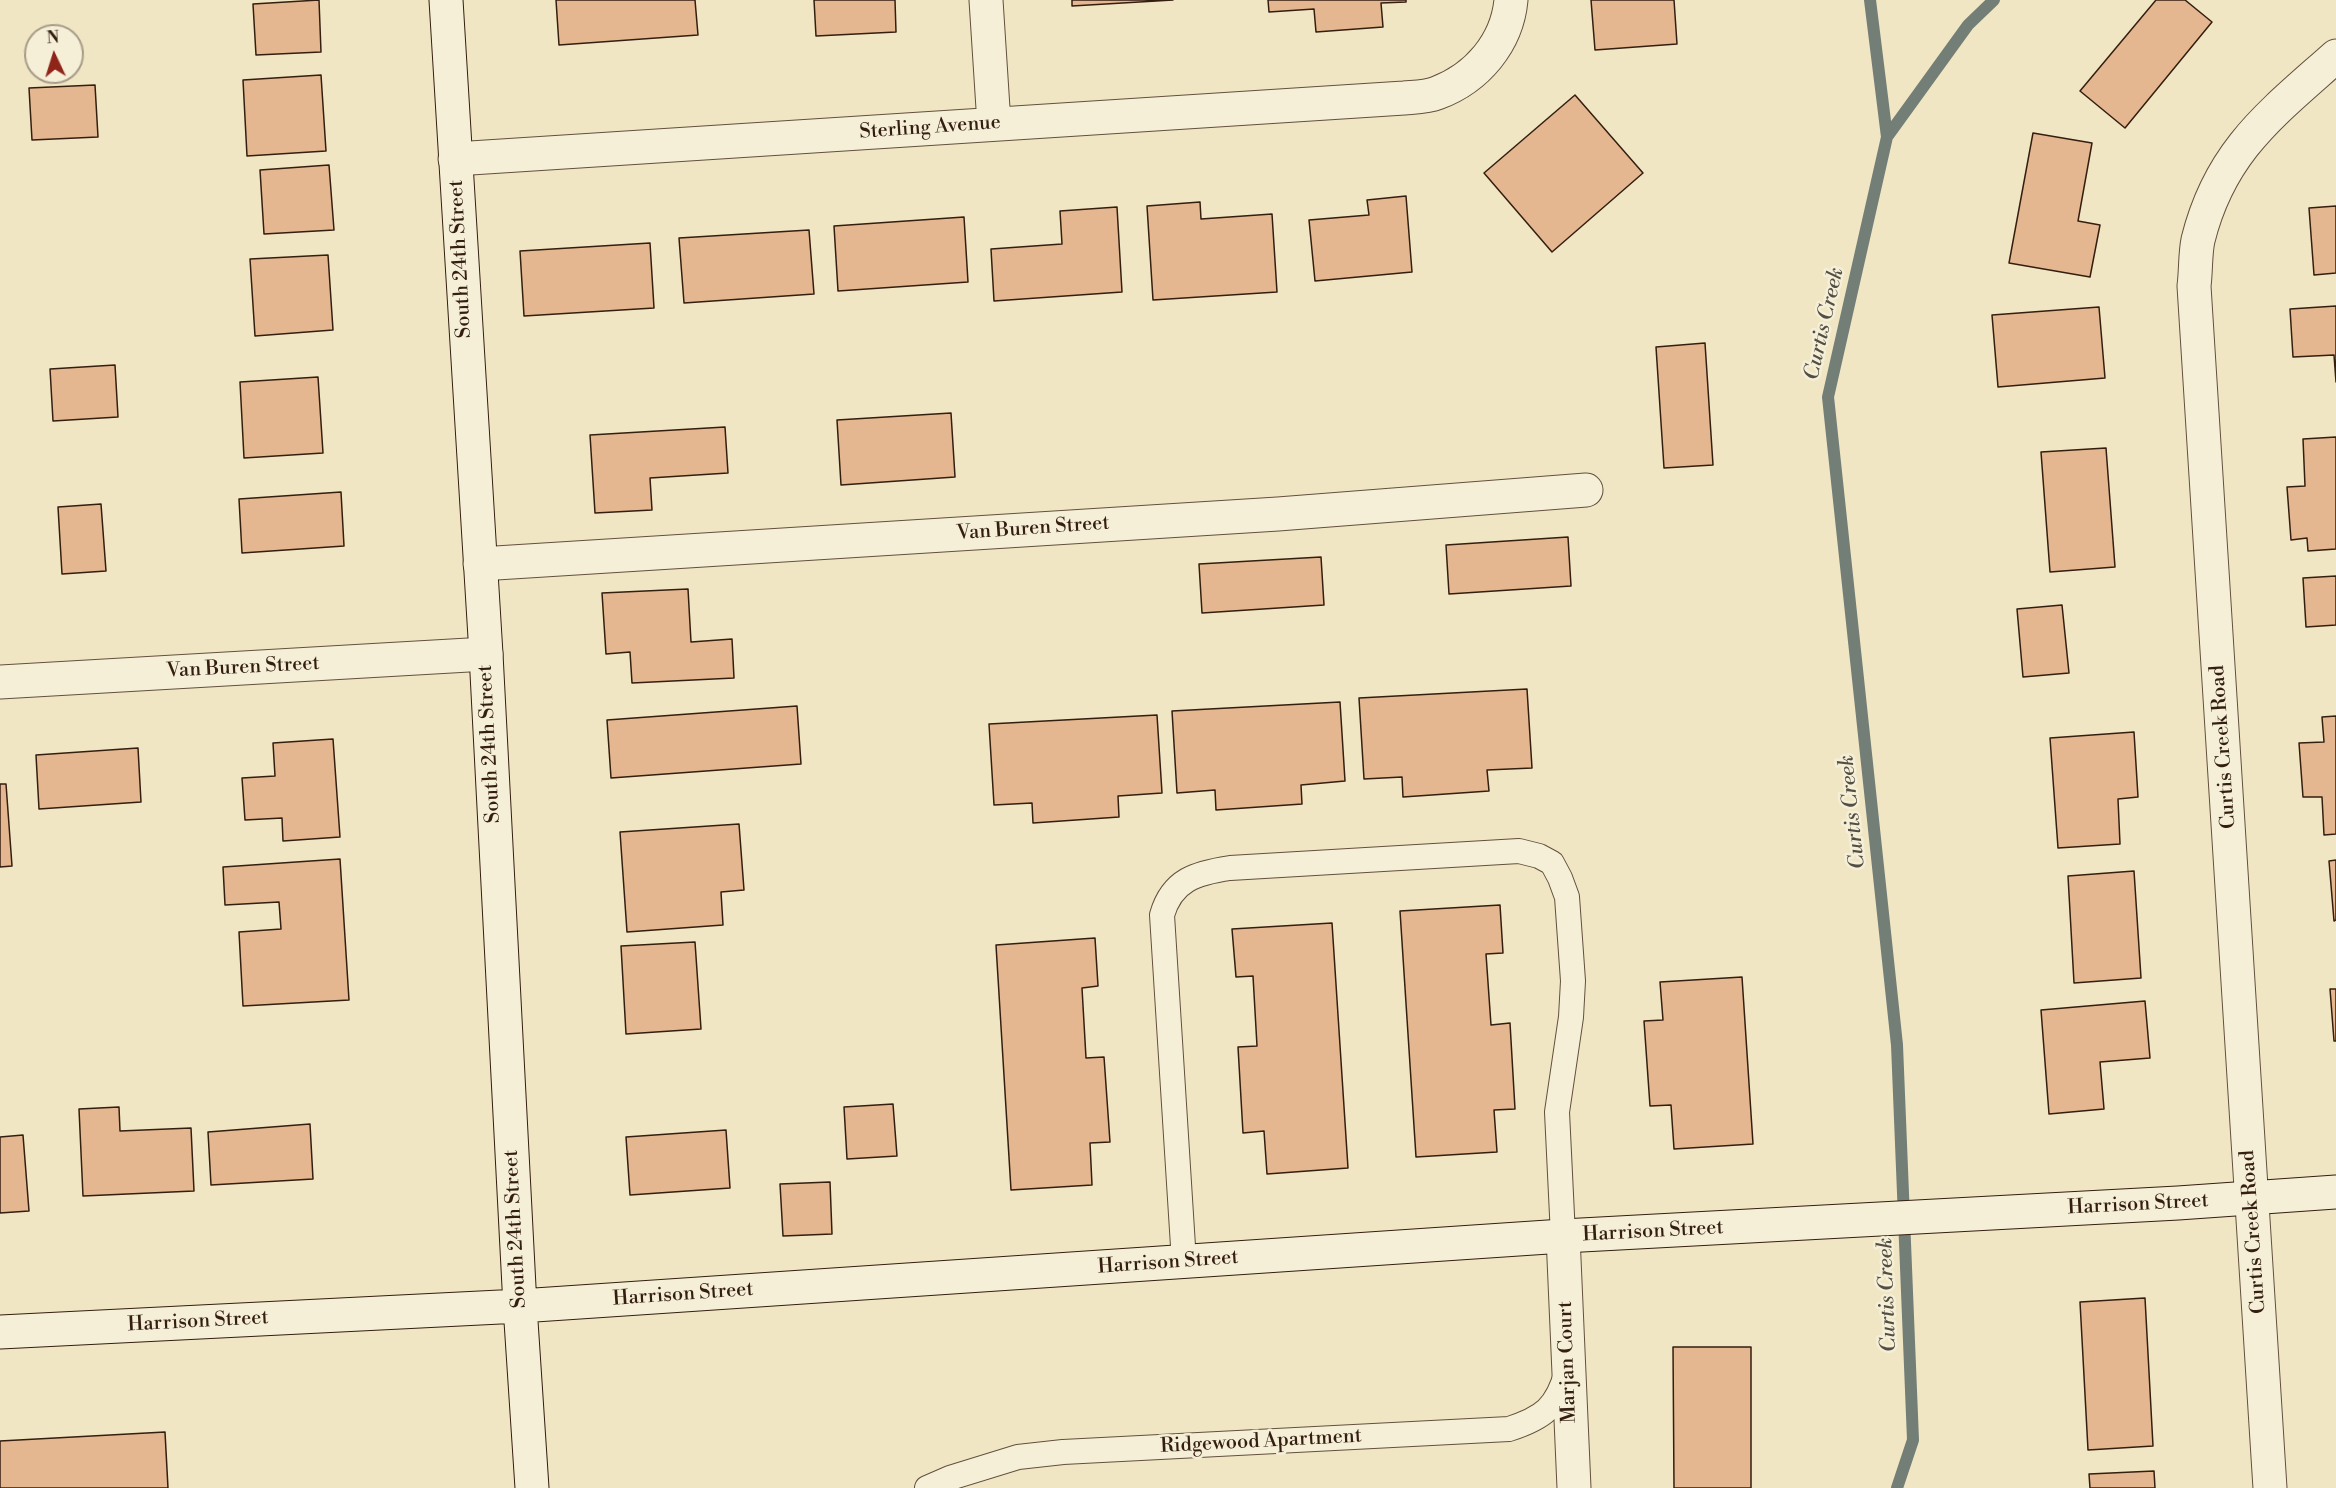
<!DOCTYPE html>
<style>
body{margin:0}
#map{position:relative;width:2336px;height:1488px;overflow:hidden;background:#f0e6c3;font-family:"Libre Bodoni",serif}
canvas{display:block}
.north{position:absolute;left:24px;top:24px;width:60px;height:60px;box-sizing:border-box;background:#f5efd8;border:2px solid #a79b88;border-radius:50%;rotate:356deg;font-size:16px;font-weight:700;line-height:24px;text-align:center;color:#331e10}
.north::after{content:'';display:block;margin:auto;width:21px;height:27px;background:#8f2418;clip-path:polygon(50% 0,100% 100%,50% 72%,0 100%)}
</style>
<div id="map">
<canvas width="2336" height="1488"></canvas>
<div class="north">N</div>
</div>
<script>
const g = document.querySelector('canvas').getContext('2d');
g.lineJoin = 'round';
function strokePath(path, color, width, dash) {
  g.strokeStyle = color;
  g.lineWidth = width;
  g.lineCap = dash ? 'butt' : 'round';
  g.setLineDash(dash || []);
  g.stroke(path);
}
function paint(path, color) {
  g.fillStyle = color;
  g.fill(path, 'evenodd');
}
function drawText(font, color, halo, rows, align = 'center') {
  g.font = font + ' "Libre Bodoni",serif';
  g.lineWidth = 5;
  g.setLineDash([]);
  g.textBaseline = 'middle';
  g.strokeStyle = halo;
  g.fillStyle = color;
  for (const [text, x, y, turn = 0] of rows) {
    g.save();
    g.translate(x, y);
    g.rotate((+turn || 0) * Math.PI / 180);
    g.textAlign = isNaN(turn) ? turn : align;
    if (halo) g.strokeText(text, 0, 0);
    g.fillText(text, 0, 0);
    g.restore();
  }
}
const stream = new Path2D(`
 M1870 0 1887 137 1828 397 1897 1045 1913 1440 1897 1488
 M1887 137 1968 25 1994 0`);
const building = new Path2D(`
 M319 0 321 52 256 55 253 4Z
 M556 0H695L698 35 559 45Z
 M814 0H895L896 32 816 36Z
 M1072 0H1173L1072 6Z
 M1268 0H1406V2L1381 3 1383 27 1316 32 1314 9 1269 12Z
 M1591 0H1674L1677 44 1595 50Z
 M2156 0H2185L2212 22 2125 128 2080 91Z
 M321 75 326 151 247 156 243 80Z
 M95 85 98 137 32 140 29 88Z
 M1575 95 1643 173 1552 252 1484 173Z
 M2033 133 2092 143 2078 221 2100 225 2090 277 2009 263Z
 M329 165 334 230 264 234 260 170Z
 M1406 196 1412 272 1315 281 1309 220 1369 215 1367 200Z
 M1200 202 1201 219 1272 214 1277 292 1153 300 1147 206Z
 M2336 206V273L2314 275 2309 208Z
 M1117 207 1122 292 994 301 991 249 1062 244 1060 211Z
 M964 217 968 282 838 291 834 226Z
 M809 230 814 294 684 303 679 238Z
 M650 243 654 308 524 316 520 251Z
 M328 255 333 330 255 336 250 259Z
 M2336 306V382L2334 355 2293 357 2290 309Z
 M2099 307 2105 378 1998 387 1992 315Z
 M1705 343 1713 465 1664 468 1656 347Z
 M115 365 118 417 53 421 50 369Z
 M318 377 323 453 244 458 240 382Z
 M951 413 955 477 841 485 837 420Z
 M725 427 728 473 650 478 652 510 595 513 590 435Z
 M2336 437V549L2308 551 2307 538 2291 540 2287 487 2305 486 2303 439Z
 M2106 448 2115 567 2050 572 2041 452Z
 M341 492 344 546 242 553 239 499Z
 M101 504 106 571 62 574 58 507Z
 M1568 537 1571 586 1449 594 1446 545Z
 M1321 557 1324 605 1202 613 1199 564Z
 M2336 576V625L2306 627 2303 578Z
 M688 589 691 642 732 639 734 678 632 683 630 652 606 654 602 593Z
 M2062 605 2069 673 2023 677 2017 609Z
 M1527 689 1532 768 1487 770 1489 791 1403 797 1402 777 1364 779 1359 698Z
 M1340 702 1345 781 1301 785 1302 804 1216 810 1215 790 1177 793 1172 711Z
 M797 706 801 764 611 778 607 720Z
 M1157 715 1162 793 1118 796 1119 817 1033 823 1032 803 994 805 989 724Z
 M2336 716V834L2324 835 2322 797H2303L2299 743 2324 742 2322 717Z
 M2134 732 2138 797 2118 799 2120 844 2058 848 2050 738Z
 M333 739 340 837 283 841 282 818 245 820 242 778 275 776 273 743Z
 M138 748 141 802 39 809 36 755Z
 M0 784H6L12 866 0 867Z
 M739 824 744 890 721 892 723 925 627 932 620 832Z
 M340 859 349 1000 243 1006 239 932 281 929 279 902 225 905 223 867Z
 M2336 860V920L2334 921 2329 861Z
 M2134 871 2141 978 2074 983 2068 876Z
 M1500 905 1503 953 1486 954 1491 1025 1510 1023 1515 1109 1494 1110 1497 1152 1416 1157 1400 911Z
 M1332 923 1348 1168 1267 1174 1264 1131 1243 1133 1238 1047 1257 1046 1253 976 1236 977 1232 929Z
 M1095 938 1098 986 1082 988 1086 1058 1104 1057 1110 1142 1090 1143 1092 1185 1011 1190 996 945Z
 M695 942 701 1029 626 1034 621 946Z
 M1742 977 1753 1144 1674 1149 1671 1105 1650 1106 1644 1021 1663 1020 1660 982Z
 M2330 989H2336V1041H2334Z
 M2145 1001 2150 1058 2100 1062 2104 1109 2049 1114 2041 1010Z
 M893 1104 897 1156 847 1159 844 1107Z
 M119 1107 120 1131 191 1128 194 1191 83 1196 79 1109Z
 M310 1124 313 1179 211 1185 208 1132Z
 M726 1130 730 1188 630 1195 626 1137Z
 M23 1135 29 1211 0 1213V1137Z
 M830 1182 832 1234 783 1236 780 1184Z
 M2145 1298 2153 1446 2088 1450 2080 1302Z
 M1673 1347H1751V1488H1674Z
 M165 1432 168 1488H0V1441Z
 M2154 1471 2155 1488H2090L2089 1474Z`);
const lane = new Path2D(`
 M1184 1262 1162 915C1172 880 1196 873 1230 868L1519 851 1539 856 1552 863 1560 878 1567 897 1573 981 1571 1017 1557 1112 1563 1236
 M927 1488 950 1478 1018 1457 1063 1452 1509 1429C1543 1418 1557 1408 1567 1371`);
const street = new Path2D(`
 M986 0 994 124
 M455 159 1404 98C1415 97 1427 97 1437 93 1477 78 1507 43 1511 0
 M480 564 1278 514 1586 490
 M0 682 486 654
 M1563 1236 1574 1488
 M2270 1488 2194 286C2196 271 2195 254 2198 240 2220 151 2271 114 2336 56`);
const secondary = new Path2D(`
 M446 0 486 654 520 1306 532 1488
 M0 1332 520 1306 1563 1236 2178 1203 2336 1192`);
const streetNames = [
 ["Sterling Avenue",930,128,-4],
 ["South 24th Street",461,259,-93],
 ["Van Buren Street",1033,529,-4],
 ["Van Buren Street",243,668,-3],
 ["South 24th Street",490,744,-93],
 ["Curtis Creek Road",2224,747,-94],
 ["Harrison Street",2138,1205,-3],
 ["South 24th Street",516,1229,-93],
 ["Harrison Street",1653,1232,-3],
 ["Curtis Creek Road",2254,1232,-94],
 ["Harrison Street",1168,1263,-4],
 ["Harrison Street",683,1295,-4],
 ["Harrison Street",198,1322,-3],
 ["Marjan Court",1568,1362,-92],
 ["Ridgewood Apartment",1261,1442,-3]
];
const waterNames = [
 ["Curtis Creek",1825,324,-77],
 ["Curtis Creek",1853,812,-96],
 ["Curtis Creek",1888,1295,-92]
];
strokePath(stream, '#737e77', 12);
paint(building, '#e5b790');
strokePath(building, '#331e10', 1.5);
strokePath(lane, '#62503d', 26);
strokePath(street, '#62503d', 35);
strokePath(secondary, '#331e10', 35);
strokePath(lane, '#f5efd8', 24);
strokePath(street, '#f5efd8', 33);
strokePath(secondary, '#f5efd8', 33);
drawText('20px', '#331e10', '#f5efd8', streetNames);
drawText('italic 21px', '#534e44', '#f5efd8', waterNames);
</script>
